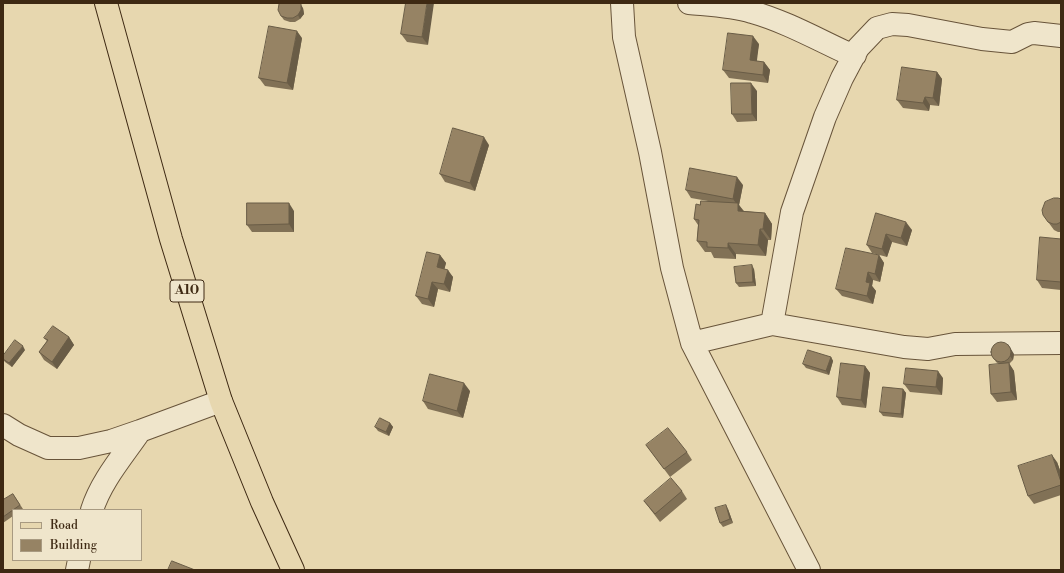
<!DOCTYPE html>
<style>
body{margin:0}
#map{position:relative;width:1064px;height:573px;overflow:hidden;background:#e7d7af;font-family:"Libre Bodoni",serif}
canvas{display:block}
.frame{position:absolute;inset:0;border:4px solid #3e2913;pointer-events:none}
.legend{position:absolute;left:12px;top:509px;width:130px;height:52px;box-sizing:border-box;background:#efe5cb;border:1px solid #a89a81;margin:0;padding:5px 7px;list-style:none;font-size:12px;color:#3e2913}
.legend li{display:flex;align-items:center;gap:8px;height:20px}
.legend b{width:20px;border:1px solid #a89a81}
</style>
<div id="map">
<canvas width="1064" height="573"></canvas>
<div class="frame"></div>
<ul class="legend">
<li><b style="height:5px;background:#e7d7af"></b>Road</li>
<li><b style="height:11px;background:#968364"></b>Building</li>
</ul>
</div>
<script>
const g = document.querySelector('canvas').getContext('2d');
g.lineJoin = 'round';
function strokePath(path, color, width, dash) {
  g.strokeStyle = color;
  g.lineWidth = width;
  g.lineCap = dash ? 'butt' : 'round';
  g.setLineDash(dash || []);
  g.stroke(path);
}
function paint(path, color) {
  g.fillStyle = color;
  g.fill(path, 'evenodd');
}
function drawText(font, color, halo, rows, align = 'center') {
  g.font = font + ' "Libre Bodoni",serif';
  g.lineWidth = 3;
  g.setLineDash([]);
  g.textBaseline = 'middle';
  g.strokeStyle = halo;
  g.fillStyle = color;
  for (const [text, x, y, turn = 0] of rows) {
    g.save();
    g.translate(x, y);
    g.rotate((+turn || 0) * Math.PI / 180);
    g.textAlign = isNaN(turn) ? turn : align;
    if (halo) g.strokeText(text, 0, 0);
    g.fillText(text, 0, 0);
    g.restore();
  }
}
const minor = new Path2D(`
 M622 3 624 37 650 152 672 268 692 343 809 570
 M689 3C709 5 733 6 752 12 784 21 815 38 845 52L855 55
 M772 324 792 212 825 117 842 78 858 48 877 28 892 24 908 25 982 39 1012 42 1028 34 1034 33 1061 36
 M692 343 772 324 904 347 928 349 955 344 1061 343
 M3 425 19 435 48 448H79L111 441 140 431 221 401
 M92 510C101 481 123 456 140 431
 M77 570 79 560`);
const major = new Path2D(`
 M106 3 171 239 221 401 262 502 293 570`);
const wall = new Path2D(`
 M406 3 428 45 407 42 401 34Z
 M303 8 304 14 300 19 295 22H290L284 20 281 16Z
 M302 38 293 90 265 86 259 78Z
 M759 44 756 61 764 62 770 70 768 83 729 78 723 70Z
 M937 72 942 79 939 106 930 105 929 111 903 108 897 100Z
 M757 91V121L737 122 732 114Z
 M489 145 475 191 445 182 440 174Z
 M743 185 739 205 744 211 765 213 772 224 771 240H768L766 256 736 254V259L714 258 711 252H705L697 241 698 225 694 219 700 205 708 201 691 198 686 190Z
 M1061 199V232H1058L1054 230 1043 215Z
 M294 211V232H252L247 225Z
 M876 213 912 230 907 246 892 242 887 257 872 253 867 245Z
 M1061 239V290L1042 288 1037 280Z
 M440 255 446 263 444 269 453 277 450 292 438 289 434 307 422 304 416 296Z
 M879 255 884 263 880 282 873 280 872 286 876 291 873 304 842 296 836 289Z
 M754 269 756 286 739 287 736 283Z
 M69 337 74 345 57 369 44 360 39 352 47 341 44 338Z
 M25 350 12 367 5 362 3 359V356Z
 M1014 354 1013 360 1009 364 1014 371 1017 400 997 402 991 394 999 364 996 362 994 358Z
 M831 357 833 361 829 375 806 368 803 364Z
 M865 366 870 373 866 408 842 405 837 397Z
 M943 378 942 395 910 392 904 384Z
 M903 389 906 393 903 418 883 416 880 412Z
 M470 391 463 418 428 409 423 401Z
 M390 423 393 427 389 436 378 431 375 427Z
 M646 445 687 452 692 460 670 477Z
 M1057 462 1061 473V495L1034 504 1028 496Z
 M682 491 687 499 660 522 644 501Z
 M13 494 23 509 22 510H13V516L3 523V500Z
 M728 509 733 523 723 527 720 523Z`);
const shadedWall = new Path2D(`
 M300 3 303 8 304 14 300 19 298 15Z
 M427 3H434L428 45 422 37Z
 M297 31 302 38 293 90 287 83Z
 M753 36 759 44 756 68 750 60Z
 M764 62 770 70 768 83 763 75Z
 M937 72 942 79 939 106 933 98Z
 M751 83 757 91V121L752 114Z
 M925 97 930 105 929 111 923 103Z
 M484 137 489 145 475 191 470 183Z
 M737 177 743 185 739 205 746 215 738 211V206L733 199Z
 M289 203 294 211V232L289 224Z
 M765 213 772 224 771 240 763 229Z
 M906 222 912 230 907 246 901 238Z
 M760 229 768 240 766 256 758 245Z
 M886 234 892 242 887 257 882 249Z
 M728 243 736 254V259L728 248Z
 M440 255 446 263 443 275 437 267Z
 M879 255 884 263 880 282 875 274Z
 M752 265 754 269 756 286 753 282Z
 M448 270 453 277 450 292 444 284Z
 M868 272 873 280 872 286 876 291 873 304 867 296 866 282Z
 M432 282 438 289 434 307 428 299Z
 M69 337 74 345 57 369 52 362Z
 M1008 344 1014 354 1013 360 1010 356Z
 M23 346 25 350 12 367 9 363Z
 M831 357 833 361 829 375 826 371Z
 M1009 363 1014 371 1017 400 1011 392Z
 M865 366 870 373 866 408 861 400Z
 M938 371 943 378 942 395 936 387Z
 M464 383 470 391 463 418 457 411Z
 M903 389 906 393 903 418 901 414Z
 M390 423 393 427 389 436 386 432Z
 M1052 455 1057 462 1061 473V482Z
 M726 505 728 509 733 523 730 519Z`);
const building = new Path2D(`
 M280 3H300L301 4V10L298 15 293 18H287L281 16 278 10 279 4Z
 M406 3H427L422 37 401 34Z
 M269 26 297 31 287 83 259 78Z
 M728 33 753 36 750 60 764 62 763 75 723 70Z
 M902 67 937 72 933 98 925 97 923 103 897 100Z
 M731 83H751L752 114H732Z
 M453 128 484 137 470 183 440 174Z
 M690 168 737 177 733 199 686 190Z
 M1054 198H1058L1061 199V222L1057 224H1053L1048 222 1043 215 1042 210 1045 202Z
 M701 201 738 203V211L765 213 763 229H760L758 245 728 243V248L707 247V242L697 241 699 220 694 219 696 204 700 205Z
 M247 203H289V224L247 225Z
 M876 213 906 222 901 238 886 234 882 249 867 245Z
 M1040 237 1061 239V282L1037 280Z
 M846 248 879 255 875 274 868 272 866 282 870 283 867 296 836 289Z
 M427 252 440 255 437 267 448 270 444 284 432 282 428 299 416 296Z
 M752 265 753 282 736 283 734 267Z
 M53 326 69 337 52 362 39 352 48 340 44 338Z
 M15 340 23 346 9 363 3 359V356Z
 M991 352a10 10 0 1 1 20 0a10 10 0 1 1-20 0Z
 M808 350 831 357 826 371 803 364Z
 M841 363 865 366 861 400 837 397Z
 M1009 363 1011 392 991 394 989 365Z
 M906 368 938 371 936 387 904 384Z
 M430 374 464 383 457 411 423 401Z
 M883 387 903 389 901 414 880 412Z
 M380 418 390 423 386 432 375 427Z
 M668 428 687 452 664 469 646 445Z
 M1052 455 1061 482V485L1028 496 1018 466Z
 M671 478 682 491 655 514 644 501Z
 M13 494 20 505 3 517V500Z
 M726 505 730 519 720 523 715 508Z
 M172 561 195 570H168Z`);
const shields = [
 [187,291,34]
];
const shieldNames = [
 ["A10",187,291]
];
strokePath(minor, '#68543a', 24);
strokePath(major, '#3e2913', 24);
strokePath(minor, '#efe5cb', 22);
strokePath(major, '#e7d7af', 22);
paint(wall, '#817156');
paint(shadedWall, '#695c46');
paint(building, '#968364');
strokePath(building, '#695c46', 1);
for (const [x, y, w] of shields) {
  const box = new Path2D();
  box.roundRect(x - w / 2, y - 11, w, 22, 3);
  g.fillStyle = '#efe5cb';
  g.fill(box);
  strokePath(box, '#3e2913', 1);
}
drawText('bold 13px', '#3e2913', null, shieldNames);
</script>
